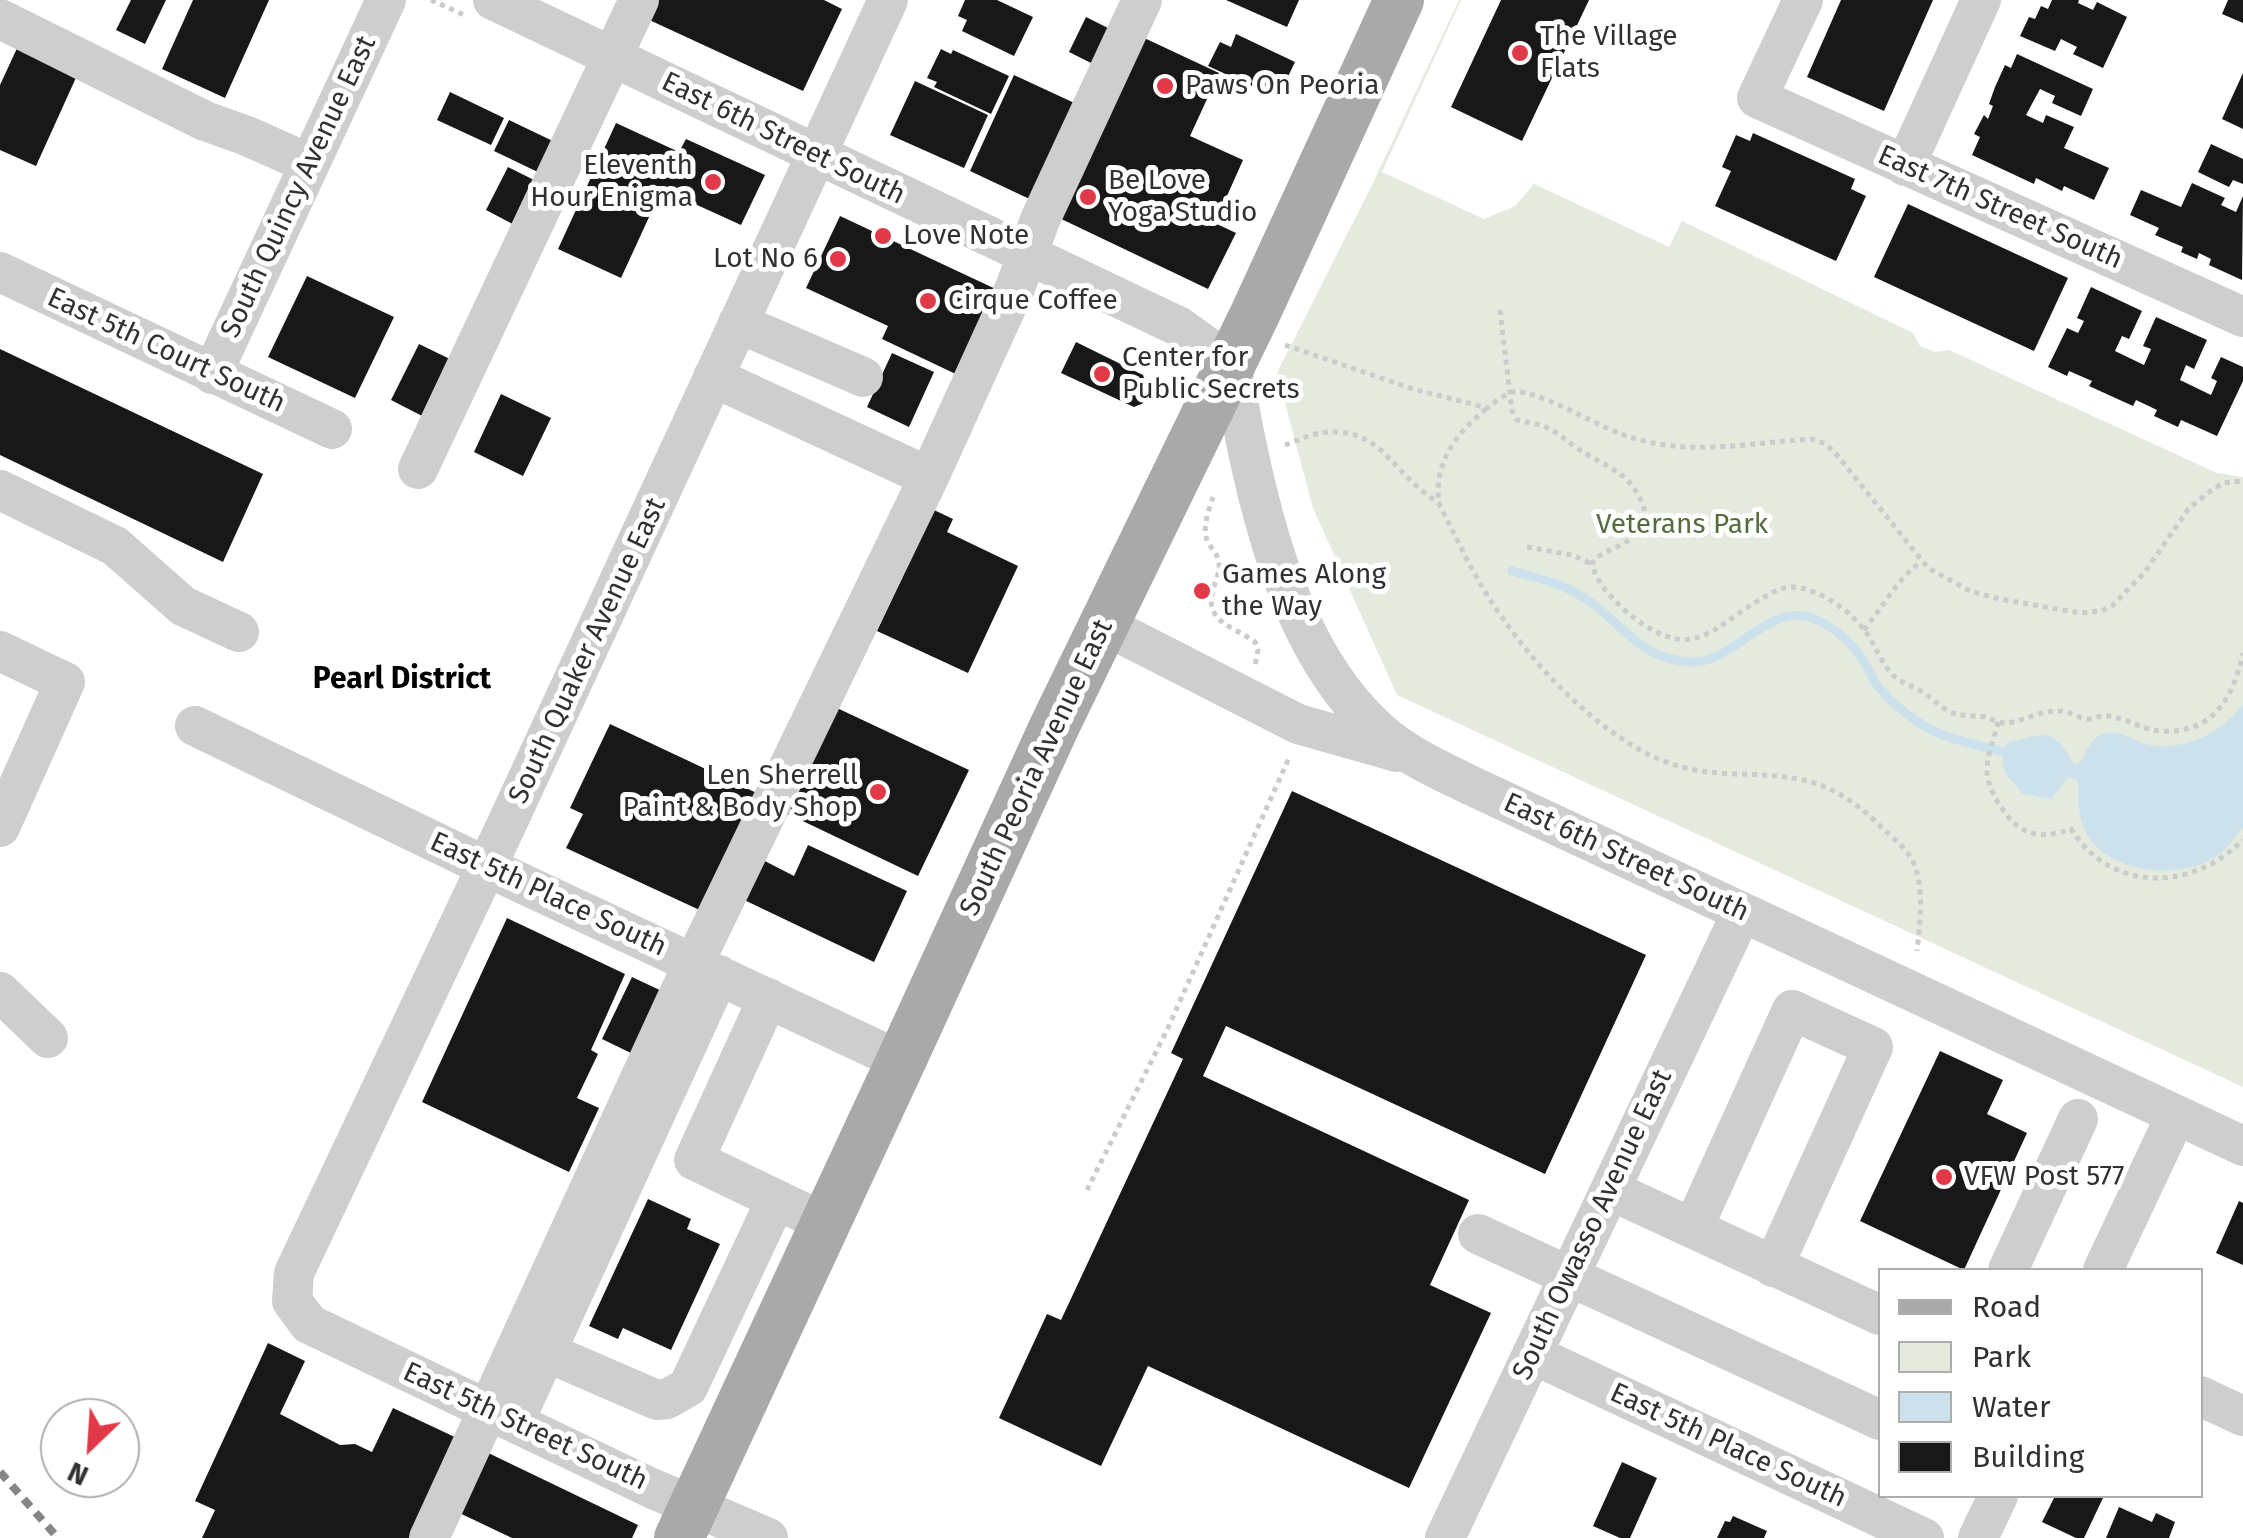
<!DOCTYPE html>
<style>
body{margin:0}
#map{position:relative;width:2243px;height:1538px;overflow:hidden;background:#fff;font-family:"Fira Sans",sans-serif}
canvas{display:block}
.legend{position:absolute;left:1878px;top:1268px;width:325px;height:230px;box-sizing:border-box;background:#fff;border:2px solid #adadad;margin:0;padding:12px 18px;list-style:none;font-size:30px;color:#313131}
.legend li{display:flex;align-items:center;gap:20px;height:50px}
.legend b{width:50px;border:2px solid #adadad}
.north{position:absolute;left:40px;top:1398px;width:100px;height:100px;box-sizing:border-box;background:#fff;border:2px solid #adadad;border-radius:50%;rotate:205deg;font-size:28px;font-weight:700;line-height:40px;text-align:center;color:#313131}
.north::after{content:'';display:block;margin:auto;width:35px;height:45px;background:#e23948;clip-path:polygon(50% 0,100% 100%,50% 72%,0 100%)}
</style>
<div id="map">
<canvas width="2243" height="1538"></canvas>
<ul class="legend">
<li><b style="height:12px;background:#a9a9a9"></b>Road</li>
<li><b style="height:28px;background:#e4eadd"></b>Park</li>
<li><b style="height:28px;background:#cde1ec"></b>Water</li>
<li><b style="height:28px;background:#181818"></b>Building</li>
</ul>
<div class="north">N</div>
</div>
<script>
const g = document.querySelector('canvas').getContext('2d');
g.lineJoin = 'round';
function paint(path, color) {
  g.fillStyle = color;
  g.fill(path, 'evenodd');
}
function strokePath(path, color, width, dash) {
  g.strokeStyle = color;
  g.lineWidth = width;
  g.lineCap = dash ? 'butt' : 'round';
  g.setLineDash(dash || []);
  g.stroke(path);
}
function drawText(font, color, halo, rows, align = 'center') {
  g.font = font + ' "Fira Sans",sans-serif';
  g.lineWidth = 10;
  g.setLineDash([]);
  g.textBaseline = 'middle';
  g.strokeStyle = halo;
  g.fillStyle = color;
  for (const [text, x, y, turn = 0] of rows) {
    g.save();
    g.translate(x, y);
    g.rotate((+turn || 0) * Math.PI / 180);
    g.textAlign = isNaN(turn) ? turn : align;
    if (halo) g.strokeText(text, 0, 0);
    g.fillText(text, 0, 0);
    g.restore();
  }
}
const green = new Path2D(`
 M1459 0H1461L1382 172 1484 219 1515 206 1534 184 1669 247 1682 221 1913 333 1920 346 1935 352 1949 350 2217 473 2243 477V1087L1397 695 1313 508 1277 373 1373 183Z`);
const water = new Path2D(`
 M2243 704V828C2236 835 2230 845 2222 852 2188 881 2111 876 2087 835 2077 818 2079 800 2078 781L2068 777 2051 799 2023 794 2005 773 2002 760 2007 743 2033 736 2049 735 2061 744 2074 764 2082 760C2087 749 2093 734 2108 733 2121 731 2133 740 2146 744 2181 753 2223 733 2243 704Z`);
const stream = new Path2D(`
 M1512 571C1536 578 1562 583 1583 597 1624 623 1639 661 1692 662 1735 663 1771 598 1817 620 1835 628 1852 643 1863 660 1868 668 1872 679 1878 686 1892 704 1917 724 1938 733 1959 742 1983 746 2005 752`);
const building = new Path2D(`
 M131 0H166L145 44 116 30Z
 M193 0H269L225 98 162 69Z
 M654 0H824L842 9 803 91 645 18Z
 M965 0H997L1033 17 1014 56 962 31 967 20 958 16Z
 M1226 0H1299L1287 27Z
 M1501 0H1589L1522 141 1451 107Z
 M1841 0H1933L1884 111 1807 77Z
 M2052 0H2079L2078 3 2093 10 2097 2 2127 17 2103 68 2073 54 2077 47 2061 39 2055 51 2020 36 2029 17 2035 19 2041 6 2048 9Z
 M2228 0H2243V23L2222 14Z
 M1086 17 1114 31 1097 66 1069 52Z
 M1236 34 1295 62 1282 89 1272 84 1267 93 1208 66 1220 42 1231 47Z
 M1140 36 1219 73 1190 136 1243 160 1215 223 1236 233 1208 289 1055 216Z
 M19 44 79 71 36 166 0 150V85Z
 M941 49 951 54 953 50 1009 76 991 114 934 87 937 82 927 78Z
 M2017 54 2093 89 2081 116 2052 103 2055 96 2040 89 2026 115 2043 123 2046 115 2074 127 2064 148 2109 168 2094 200 2064 186 2062 191 2036 178 2034 184 1972 155 1980 137 1974 134 1984 115 1988 119 1993 106 1989 104 1995 87 2005 65 2011 68Z
 M2243 73V129L2222 119Z
 M1014 75 1083 107 1038 203 970 171Z
 M915 81 988 115 964 168 890 135Z
 M450 92 504 118 491 145 437 120Z
 M509 120 559 144 544 175 494 151Z
 M616 123 679 152 686 139 765 175 741 225 662 189 621 278 558 249Z
 M1753 133 1855 179 1851 189 1866 196 1836 261 1715 206 1731 171 1722 167 1736 135 1750 141Z
 M2211 144 2243 159V184L2233 180 2229 187 2198 172Z
 M508 167 546 186 524 230 486 210Z
 M2192 183 2225 198 2221 205 2236 212 2243 196 2242 280 2209 265 2211 259 2199 253 2197 259 2181 252 2183 247 2155 235 2159 228 2130 215 2141 190 2181 207Z
 M1908 204 2068 278 2034 351 1874 277Z
 M840 216 1002 292 962 377 882 339 888 326 806 288Z
 M307 276 394 317 355 398 268 357Z
 M2091 287 2142 311 2129 339 2122 336 2115 351 2144 365 2151 349 2143 346 2156 317 2207 340 2194 369 2186 365 2180 380 2211 395 2217 381 2211 378 2221 357 2243 367V381L2217 436 2181 420 2178 427 2154 416 2157 410 2136 400 2133 406 2089 386 2092 381 2069 371 2067 376 2048 367 2067 328 2078 333 2084 321 2077 318Z
 M1076 342 1143 375 1151 400 1134 407 1061 373Z
 M419 344 456 362 428 419 391 400Z
 M0 349 263 474 223 562 0 455Z
 M892 353 934 372 909 427 867 407Z
 M501 394 551 418 523 476 474 452Z
 M934 510 953 519 947 532 1018 566 968 673 877 631Z
 M837 708 969 770 918 876 788 814Z
 M610 724 761 795 706 913 566 848 583 814 570 808Z
 M1292 791 1646 955 1545 1174 1226 1026 1203 1076 1469 1200 1430 1285 1491 1313 1409 1488 1148 1366 1101 1466 999 1418 1047 1314 1061 1320 1183 1059 1171 1053Z
 M808 845 907 891 874 962 738 897 757 857 794 876Z
 M507 918 625 974 591 1050 598 1054 577 1098 599 1108 569 1172 422 1102Z
 M632 977 666 993 637 1056 602 1039Z
 M1940 1051 2003 1080 1987 1114 2027 1133 1964 1270 1860 1221Z
 M648 1199 691 1219 687 1229 720 1244 671 1350 623 1328 618 1339 589 1326Z
 M2239 1201 2243 1203V1265L2216 1253Z
 M268 1343 305 1361 280 1414 340 1445 355 1444 372 1452 393 1408 459 1439 411 1538H202L215 1510 195 1501Z
 M480 1449 638 1525 632 1538H512L451 1509Z
 M1622 1462 1657 1478 1630 1538H1620L1593 1526Z
 M2055 1496H2097L2103 1498 2084 1538H2076L2042 1522Z
 M2119 1507 2152 1522 2156 1513 2175 1522 2169 1538H2106Z
 M1733 1516 1767 1531 1764 1538H1717L1725 1521 1730 1522Z`);
const path = new Path2D(`
 M431 0 464 15
 M1500 310 1512 411 1517 420C1525 422 1533 423 1540 425 1554 429 1563 438 1574 446 1607 469 1635 471 1646 516 1641 526 1636 536 1626 542 1614 550 1599 552 1592 564 1597 585 1617 604 1633 617 1696 665 1712 626 1766 596 1778 589 1788 585 1801 588 1827 594 1853 613 1868 635 1876 648 1882 663 1892 674 1900 683 1914 686 1924 693 1932 698 1939 706 1948 711 1960 717 1973 715 1985 717 1992 719 2000 724 2007 723 2024 721 2039 711 2058 711 2069 710 2077 718 2087 719 2094 720 2101 714 2108 716 2126 718 2141 729 2159 731 2212 735 2233 699 2243 653
 M1285 345 1413 389 1488 408C1495 402 1504 394 1514 392 1536 389 1596 425 1621 434 1687 458 1744 443 1811 439L1826 444 1837 455 1928 568 1970 591 2000 599 2080 613 2101 611 2112 606 2145 572 2189 508 2209 492 2223 483 2243 481
 M1486 409C1456 434 1433 463 1439 504 1455 535 1470 568 1489 598 1525 654 1573 708 1630 744 1653 759 1681 769 1708 772 1745 776 1785 772 1820 785 1844 794 1865 810 1882 828 1891 836 1902 845 1909 855 1926 879 1920 924 1917 951
 M1285 445C1301 439 1320 430 1338 432 1372 434 1387 457 1409 479 1418 488 1429 496 1439 504
 M1213 497C1209 510 1201 530 1208 542 1212 550 1218 554 1219 563 1220 574 1214 583 1212 594 1206 623 1237 628 1255 642L1258 650 1255 665
 M1527 547 1572 555 1592 564
 M1864 630C1883 607 1897 579 1921 562
 M1998 722C1995 737 1987 754 1987 770 1987 783 1994 797 2001 807 2020 836 2040 840 2071 829 2112 894 2192 891 2243 840
 M1087 1190 1167 1030 1289 758`);
const minor = new Path2D(`
 M493 0 1165 320 1178 326 1231 364C1254 488 1282 645 1380 732 1407 756 1440 770 1472 786L2243 1146
 M1803 0 1757 98 2243 317
 M0 19 205 121 247 136 310 164
 M1905 166 1981 0
 M0 272 332 429
 M738 323 863 377
 M212 374 386 0
 M713 377 929 477
 M418 469 639 0
 M0 490 115 546 183 606 239 632
 M1104 625 1298 724 1397 752
 M0 651 65 682 0 827
 M195 726 487 867 901 1061
 M0 992 48 1038
 M768 998 694 1160 825 1223
 M1610 1190 1880 1315
 M1693 1228 1792 1010 1873 1047 1773 1267
 M1478 1234 1880 1420
 M2008 1270 2078 1119
 M2103 1270 2176 1115
 M546 1352 657 1400 667 1399 688 1387 776 1200
 M1532 1354 1924 1538
 M2200 1396 2243 1416
 M514 1422 719 975
 M429 1538 678 996 929 477 1015 288 1040 220 1142 0
 M768 1538 651 1488 309 1324 292 1301 294 1273 504 830 888 0
 M1445 1538 1742 912
 M1978 1538 1998 1496`);
const major = new Path2D(`
 M679 1538 901 1061 1055 725 1255 314 1399 0`);
const rail = new Path2D(`
 M0 1472 58 1538`);
const markers = [
 [1520,53,10,"#e23948"],
 [1165,86,10,"#e23948"],
 [713,182,10,"#e23948"],
 [1088,197,10,"#e23948"],
 [883,236,10,"#e23948"],
 [838,259,10,"#e23948"],
 [928,301,10,"#e23948"],
 [1102,374,10,"#e23948"],
 [1202,591,10,"#e23948"],
 [878,792,10,"#e23948"],
 [1944,1177,10,"#e23948"]
];
const poiNames = [
 ["The Village",1540,37],
 ["Flats",1540,69],
 ["Paws On Peoria",1185,86],
 ["Eleventh",693,166,"right"],
 ["Hour Enigma",693,198,"right"],
 ["Be Love",1108,181],
 ["Yoga Studio",1108,213],
 ["Love Note",903,236],
 ["Lot No 6",818,259,"right"],
 ["Cirque Coffee",948,301],
 ["Center for",1122,358],
 ["Public Secrets",1122,390],
 ["Games Along",1222,575],
 ["the Way",1222,607],
 ["Len Sherrell",858,776,"right"],
 ["Paint & Body Shop",858,808,"right"],
 ["VFW Post 577",1964,1177]
];
const streetNames = [
 ["East 6th Street South",783,139,26],
 ["South Quincy Avenue East",299,187,-65],
 ["East 7th Street South",2000,208,24],
 ["East 5th Court South",166,351,25],
 ["South Quaker Avenue East",588,651,-65],
 ["South Peoria Avenue East",1037,768,-65],
 ["East 6th Street South",1626,858,25],
 ["East 5th Place South",548,895,25],
 ["South Owasso Avenue East",1593,1225,-65],
 ["East 5th Street South",525,1427,25],
 ["East 5th Place South",1728,1446,25]
];
const parkNames = [
 ["Veterans Park",1682,525]
];
const neighbourhoodNames = [
 ["Pearl District",402,680]
];
paint(green, '#e4eadd');
paint(water, '#cde1ec');
strokePath(stream, '#cde1ec', 9);
paint(building, '#181818');
strokePath(path, '#cbcbcb', 5, [5, 5]);
strokePath(minor, '#cecece', 40);
strokePath(major, '#a9a9a9', 50);
strokePath(rail, '#868686', 8, [10, 8]);
for (const [x, y, r, color] of markers) {
  const dot = new Path2D();
  dot.arc(x, y, r, 0, 2 * Math.PI);
  g.fillStyle = color;
  g.fill(dot);
  strokePath(dot, '#fff', 4);
}
drawText('28px', '#313131', '#fff', poiNames, 'left');
drawText('28px', '#313131', '#fff', streetNames);
drawText('28px', '#556d3e', '#fff', parkNames);
drawText('bold 30px', '#000', '#fff', neighbourhoodNames);
</script>
